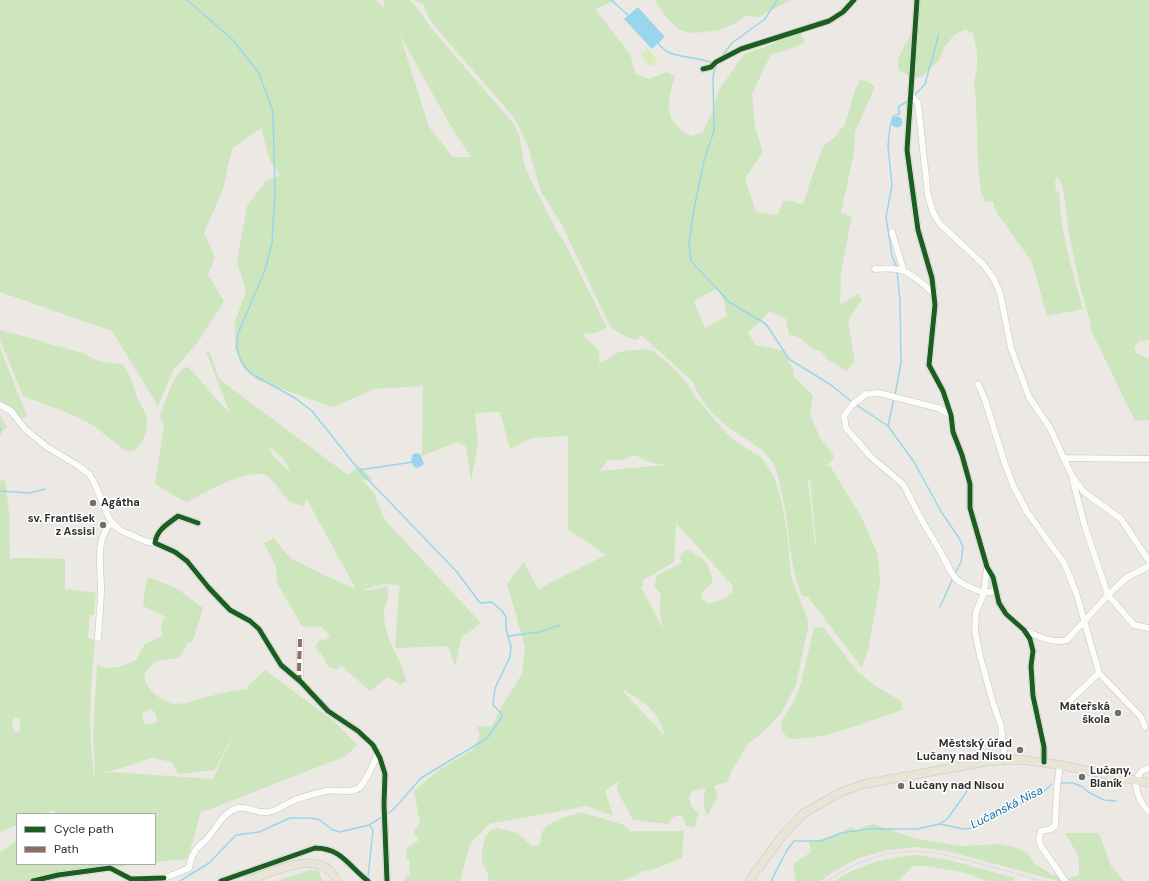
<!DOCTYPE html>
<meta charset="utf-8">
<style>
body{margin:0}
#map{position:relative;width:1149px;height:881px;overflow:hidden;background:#ece8e4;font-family:"DM Sans",sans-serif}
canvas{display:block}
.legend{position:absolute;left:16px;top:813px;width:140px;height:52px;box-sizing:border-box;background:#fff;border:1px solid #ababab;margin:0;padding:5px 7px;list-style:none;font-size:12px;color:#2e2e2e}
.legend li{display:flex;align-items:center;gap:8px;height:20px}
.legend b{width:20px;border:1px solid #ababab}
</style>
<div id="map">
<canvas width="1149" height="881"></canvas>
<ul class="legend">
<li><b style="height:5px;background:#1b5e20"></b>Cycle path</li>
<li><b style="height:5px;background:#8d6e63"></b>Path</li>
</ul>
</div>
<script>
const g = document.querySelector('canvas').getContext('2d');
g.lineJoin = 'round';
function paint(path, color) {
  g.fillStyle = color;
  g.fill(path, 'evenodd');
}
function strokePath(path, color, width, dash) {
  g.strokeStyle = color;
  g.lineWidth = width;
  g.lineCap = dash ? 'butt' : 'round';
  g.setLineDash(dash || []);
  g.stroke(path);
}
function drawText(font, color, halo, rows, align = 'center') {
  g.font = font + ' "DM Sans",sans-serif';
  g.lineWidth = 3;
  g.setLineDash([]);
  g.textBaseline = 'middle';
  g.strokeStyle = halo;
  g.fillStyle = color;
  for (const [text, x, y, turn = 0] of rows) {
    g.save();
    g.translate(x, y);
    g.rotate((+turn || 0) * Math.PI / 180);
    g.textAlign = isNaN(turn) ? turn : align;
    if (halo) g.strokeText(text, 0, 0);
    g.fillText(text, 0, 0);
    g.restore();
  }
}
const green = new Path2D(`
 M0 0H375L385 8 383 0H410L420 11 431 28 513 123 519 134 524 163 528 174 558 233 565 243 604 322 607 326C601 334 591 333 582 334 592 344 602 348 599 364L619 352 643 349 653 351 668 363 687 383 694 395 726 433 736 442 761 457 772 473 777 486 782 504 787 532 791 577 808 620V628L796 684 789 699 781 713 764 731 748 744 732 770 727 782 714 786 718 795 708 815 706 814 703 800 705 792V788L693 791 689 796 691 806 699 814 697 817 695 828 686 826 683 817 677 815 672 818 668 824 633 820 617 790 619 781 605 791 613 816 587 806 489 824 470 844 460 881H404V879L410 874 409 859H406L407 848 419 840 413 832 420 823 414 791 439 770 474 749 480 735 477 727 492 726 504 703 522 674 525 647 507 584 524 562 538 589 606 555 568 529V436L532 438 510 449 500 412 475 413 478 445 471 481 466 447 458 442 422 456 423 386 374 389 333 407 257 380 243 368 235 348V322L246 291 237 262 247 206 266 181 280 175 270 161 261 128 232 149 223 189 204 233 215 257 208 275 224 301 198 342 174 369 158 406 112 331 0 292ZM400 35 440 107 458 138 471 157H453L429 127ZM635 455C644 460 653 464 664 464V465L600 471 608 460H622ZM676 523 732 585 733 592C725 599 718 602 708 603L701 598 702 592 710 585 713 580 707 563 699 556 694 555 691 551 685 550 681 554 680 559 682 563 657 575 654 587 661 594C658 606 661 618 663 629L641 587 644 585 642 581 674 562ZM623 689C627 693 632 695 637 698 653 709 660 718 665 736L623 691Z
 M414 0H616L595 9 630 54 636 74 649 79 667 72 675 76C667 102 662 121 691 136L703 132 713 110 719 90 744 54 763 48 800 31 805 42 788 50 771 54 752 94 755 127 763 152 745 178 756 212 778 215 783 201C792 199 794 204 803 204L815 167 824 145 834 138 845 124 856 88 860 80 869 82 875 87 855 132 854 152 841 213 852 216 841 272 840 303 838 306 858 294 862 299 848 321 855 362 846 371 827 359 821 351C808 350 802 334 789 335L786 319 770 311 748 333 756 345 785 351 788 361 793 368 794 377 813 395 810 414 820 438 835 457 825 467 830 466 862 518 878 555 880 584 869 646 862 668 808 597 802 596C791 571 791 549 787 522 786 513 784 504 782 495 780 485 778 473 773 463 763 447 746 440 731 429 716 418 699 400 693 382L640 334 639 339 635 340 625 336 613 329 607 320 562 225 540 190 528 146 517 123 510 113 432 23 424 8V5ZM716 289C724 294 725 308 727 316L705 328 694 301ZM810 479 816 543 815 544 808 481Z
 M655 0H791L759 17 745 16 734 24 719 30 695 33 687 32 679 30 664 15Z
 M918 0H1149V340L1140 341 1134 348 1136 353 1149 359V420L1135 421 1090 328 1091 325 1081 290 1069 234 1063 187 1057 176 1055 182 1056 191 1059 193C1061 233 1072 271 1083 309L1047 316 1032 262 997 213 994 207V202L985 201 981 191 978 166 976 101 974 82 977 68V52L973 33 965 29 953 36 944 48 939 60 922 77H911L898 70V59L912 31Z
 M0 330 38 340 49 344 83 353 90 357 99 361 121 364C124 366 126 369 128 373 133 382 135 391 138 399 141 406 146 412 147 419 148 431 141 455 126 451L91 424 68 413 23 396 0 340Z
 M0 348 27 416 21 419 0 403Z
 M206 352H210L219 379 348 475 359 466 373 479 362 480 374 493 384 519 481 623 461 638 455 667 448 646 395 648 399 590 401 588 399 585 382 584 362 590H373L386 586C393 594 383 605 384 616 385 634 394 650 402 666 404 671 404 676 407 681L400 685 390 678 388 677 370 691 346 670 343 666 341 665 338 669C326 669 328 665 323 657 321 653 317 650 315 646L321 639 325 640 330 636 329 635 322 627 302 626 277 583 276 567 264 543 274 538 282 549 292 559 324 575 356 589 306 498 304 506C299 505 291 503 287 499 280 493 276 482 267 476 250 466 202 493 187 503L155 484 164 424 159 418 173 381 183 368 188 367C203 381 215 400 230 413ZM267 445 283 458 291 473 274 457Z
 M0 415 7 427 0 435Z
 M5 480 9 512 10 562 11 558H35L65 559V590L69 589 96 593 94 615H90L88 637 89 639H92L95 642C90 686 88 731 94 775L95 774 93 734 97 664 106 668 119 667 127 664 136 660 145 644 160 637 163 634C160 626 160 622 166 617L143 606 145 588 148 577 176 588 203 608 194 638 192 642 187 643C179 665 174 656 155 662 152 665 147 669 145 674 141 686 164 704 175 704 183 704 192 701 199 699 215 695 232 690 248 689L247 687 265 670 335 722 357 745 346 756 200 813 195 835 187 859 155 862V814H54L55 809 45 814H17V825L3 831 0 833V481ZM150 709 155 712 157 721 153 724H146L142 719 143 713ZM14 717 20 718V730L18 732H15C12 727 11 722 14 717ZM236 729 213 779 113 772 99 774 122 768 152 758 172 762 178 774 215 770Z
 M823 627 857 671 877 687 901 701 902 710C866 722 828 739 790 739L782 732 781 723 795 699 801 683 814 628Z
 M581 812 624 825 630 831H684L682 858 652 870 640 872 637 875 620 881H489L487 872 482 863V852L485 837 492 829 497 828 517 833 532 846 539 845C541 840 541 833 544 829 549 821 572 815 581 812Z
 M873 824 914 838 960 846 999 844 1013 847 1028 853 1035 864 1053 875 1069 878 1079 875V857L1065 833H1099L1111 866 1124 881H1058L947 851 916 847 888 850 859 858 836 870 820 881H796L793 864 811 852 809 842 828 838 851 827 858 831 861 828Z
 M17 840V864H135L48 881H0V852Z
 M915 855 945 859 1015 878 1013 881H986L966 873 926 866H913L898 881H834C859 865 886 857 915 855Z
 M310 870H318L323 881H276Z`);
const pitch = new Path2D(`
 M648 49 658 62 650 67 641 54Z`);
const water = new Path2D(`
 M638 7 665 37 652 49 624 19Z
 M891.5 122a5.5 5.5 0 1 1 11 0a5.5 5.5 0 1 1-11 0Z
 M416 453 420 454 424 464 418 468 414 467 411 462 412 455Z`);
const stream = new Path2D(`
 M187 0 232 39 259 73 273 112 275 191 272 243 265 270 238 334 237 348 241 361 250 373 295 398 312 411 359 470 457 572 480 603 492 602 502 611 506 617V629L511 646 510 657 495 688 493 705 501 713 502 717 488 737 481 742 421 778 394 809 387 814
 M611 0 629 16
 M657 42C660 45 663 49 666 51 680 59 697 56 712 63
 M722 56 732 43 765 19 777 0
 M716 66 713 76 714 131 704 161 694 209 689 243 691 261 729 302 766 324 789 359 831 385 852 402
 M914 96 925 84 939 34
 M897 268 892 256 886 217 892 186 888 146 890 127 893 116 900 114 898 107 909 100
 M895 395 901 363 900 300 897 271
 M855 404 888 426 914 462 942 513 959 538 963 547 961 562 955 573
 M888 426 894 398
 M0 430 1 428
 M359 470 413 462
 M0 491 29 493 45 489
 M940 607 953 578
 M509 636 539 632 560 625
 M1061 783H1073L1083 787 1088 792 1104 800 1116 801
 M940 824 948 818 970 787
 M369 825 382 817
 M180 881 209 863 236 835 259 832 290 818H309L318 819 333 830 340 832 369 825 373 830 368 877
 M771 881 787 850 794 841H821L841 833 869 829H917L940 824 963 829 972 828 1042 793 1052 784`);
const minor = new Path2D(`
 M917 0 907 150 918 230 932 278 935 305 929 365 943 391 951 415 953 432 962 455 970 484V508L987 567 993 577 999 603 1006 614 1024 630 1030 639 1033 651 1031 666 1033 696 1044 747V762
 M703 69 711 67 716 62 741 49 829 21 843 12 854 0
 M910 94 918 103 928 196 933 212 940 224 983 264 994 279 1000 293 1011 348 1029 397 1050 428 1072 476 1084 492 1121 519 1149 561
 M892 232 903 269
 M875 269C906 266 912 274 934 294
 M978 384 985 400 1005 464 1013 485 1027 512 1064 563 1076 592 1099 673 1141 717 1145 727
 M0 405 11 411 25 429 47 447 77 465 89 474 94 482 109 518 114 525 122 531 138 538 148 542 155 543
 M951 415 938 408 879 393 866 394 853 404 844 416 846 428 871 457 903 484 920 517 940 551 951 572 956 579 965 585 984 593 996 591
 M1063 458 1149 459
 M1073 481 1085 527 1108 595 1134 625 1149 628
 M198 523 178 516C168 524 157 529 155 543L175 552 187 561 209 588 230 610 250 621 259 629 281 665 301 682 328 711 358 731 373 745 380 758 385 774 384 804 387 881
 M987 567 984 593 976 612 975 631 980 656 993 703 1001 726 1005 760
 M1024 630C1038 636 1051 644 1067 640L1108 595 1126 578 1149 566
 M98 638C99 623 100 608 101 594 102 569 93 542 112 522
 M300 639C300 654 299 668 301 682
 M1065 705 1099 673
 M1060 765 1057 787 1055 826 1051 829 1041 831 1039 840 1041 846 1065 881
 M1149 768 1142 771 1135 780C1137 794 1139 801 1149 812
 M33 881 58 875 110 868 131 879 144 880 164 878 175 874 189 868C190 863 191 858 194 853 196 847 202 844 206 840 216 829 223 812 238 808 247 806 258 814 268 812 277 811 285 804 293 801 303 796 315 794 326 791 336 789 350 794 359 788 367 781 374 762 378 753
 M221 881 315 848C342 848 349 867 368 881`);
const major = new Path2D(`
 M248 881C273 872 321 846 337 881
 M749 881 783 835 804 813 841 792 864 784 984 762 1005 760H1024L1060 765 1149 783`);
const rail = new Path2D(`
 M827 881C853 863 883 851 915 851 936 851 957 858 978 863 999 869 1021 875 1042 881`);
const quiet = new Path2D(`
 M300 639C300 653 298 667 300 681`);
const cycleway = new Path2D(`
 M917 0 907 150 918 230 932 278 935 305 929 365 943 391 951 415 953 432 962 455 970 484V508L987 567 993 577 999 603 1006 614 1024 630 1030 639 1033 651 1031 666 1033 696 1044 747V762
 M703 69 711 67 716 62 741 49 829 21 843 12 854 0
 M198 523 178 516C168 524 157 529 155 543L175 552 187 561 209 588 230 610 250 621 259 629 281 665 301 682 328 711 358 731 373 745 380 758 385 774 384 804 387 881
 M33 881 58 875 110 868 131 879 164 878
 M221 881 315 848C342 848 349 867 368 881`);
const markers = [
 [93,503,4,"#706f6e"],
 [103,525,4,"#706f6e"],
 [1118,713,4,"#706f6e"],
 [1020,750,4,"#706f6e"],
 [1082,777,4,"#706f6e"],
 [901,786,4,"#706f6e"]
];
const poiNames = [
 ["Agátha",101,503],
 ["sv. František",95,519,"right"],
 ["z Assisi",95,532,"right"],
 ["Mateřská",1110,707,"right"],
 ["škola",1110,720,"right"],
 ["Městský úřad",1012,744,"right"],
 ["Lučany nad Nisou",1012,757,"right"],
 ["Lučany,",1090,771],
 ["Blaník",1090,784],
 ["Lučany nad Nisou",909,786]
];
const waterNames = [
 ["Lučanská Nisa",1007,808,-27]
];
paint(green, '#cee6be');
paint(pitch, '#d9eabb');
paint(water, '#99d6ec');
strokePath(stream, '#99d6ec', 1.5);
strokePath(minor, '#c5c4c5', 7);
strokePath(major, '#c6c5c4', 9);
strokePath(minor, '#fcfcfb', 6);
strokePath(major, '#e8e4d6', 8);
strokePath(rail, '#dfdfe1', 1.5);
strokePath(quiet, '#8d6e63', 4, [8, 4]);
strokePath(cycleway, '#1b5e20', 5);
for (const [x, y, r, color] of markers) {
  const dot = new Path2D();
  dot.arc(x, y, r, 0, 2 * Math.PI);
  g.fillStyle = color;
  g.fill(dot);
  strokePath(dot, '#fff', 1.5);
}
drawText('bold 11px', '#2e2e2e', '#fff', poiNames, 'left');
drawText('italic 12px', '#0d6fa3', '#fff', waterNames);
</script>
